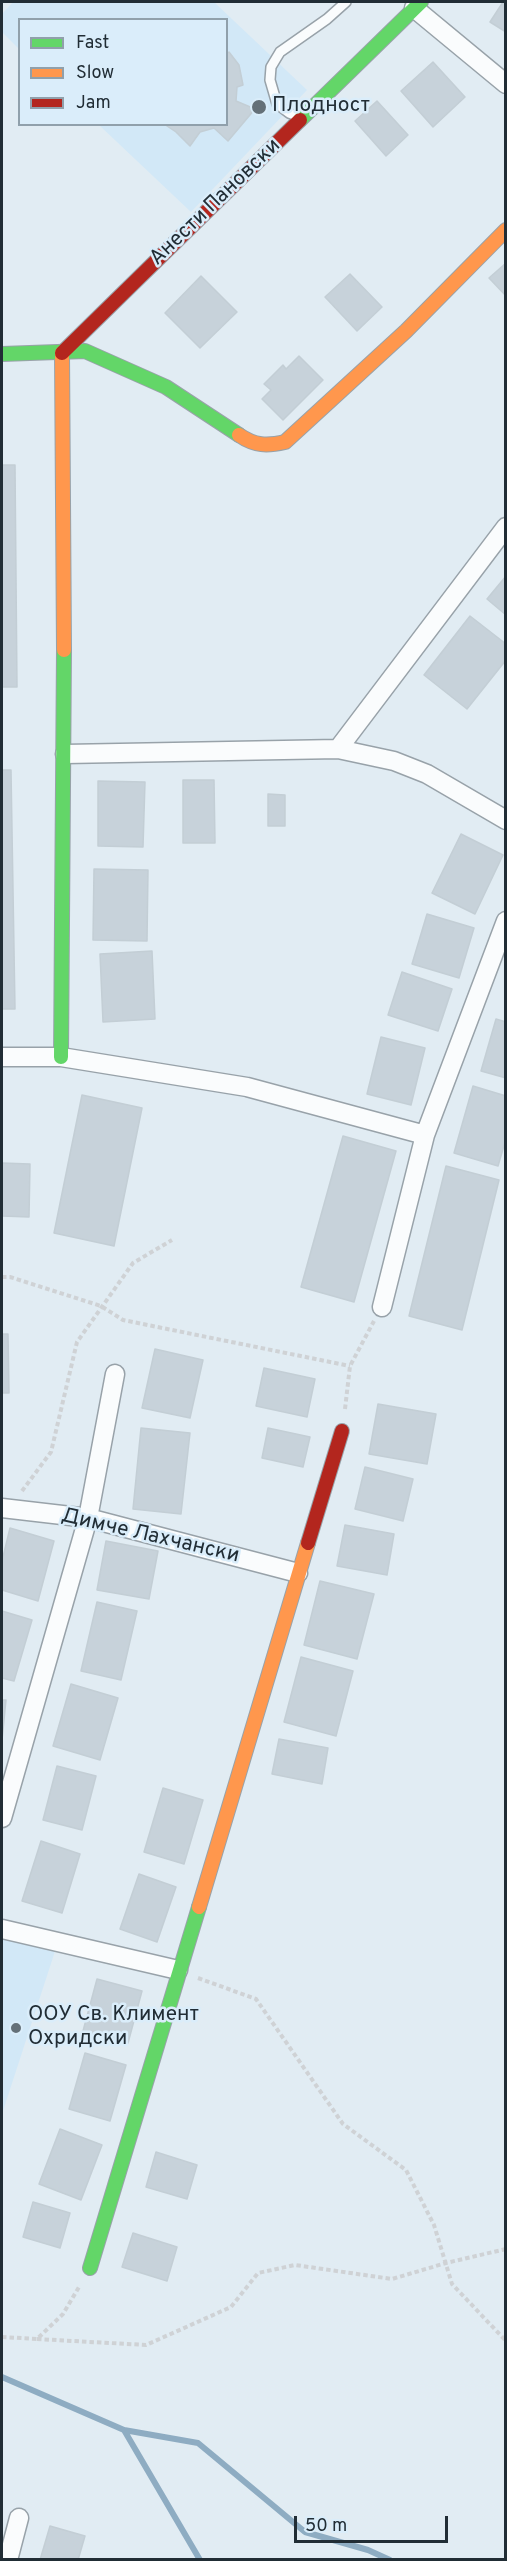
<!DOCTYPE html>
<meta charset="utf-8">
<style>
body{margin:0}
#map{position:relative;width:507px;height:2561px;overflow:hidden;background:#e1ecf3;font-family:Overpass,sans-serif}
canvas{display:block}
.frame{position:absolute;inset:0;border:3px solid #212d35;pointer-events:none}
.legend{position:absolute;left:18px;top:18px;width:210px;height:108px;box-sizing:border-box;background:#daedfa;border:2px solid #90a0ab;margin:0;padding:8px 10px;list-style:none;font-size:18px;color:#212d35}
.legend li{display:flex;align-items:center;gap:12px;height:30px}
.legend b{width:30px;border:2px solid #90a0ab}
.scale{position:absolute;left:294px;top:2516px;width:154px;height:27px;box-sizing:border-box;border:3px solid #212d35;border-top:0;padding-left:8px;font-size:18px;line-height:21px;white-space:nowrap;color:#212d35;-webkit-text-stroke:4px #daedfa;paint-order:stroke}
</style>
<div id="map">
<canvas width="507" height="2561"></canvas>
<div class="frame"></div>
<ul class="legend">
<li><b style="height:8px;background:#63d668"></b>Fast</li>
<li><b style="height:8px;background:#ff974d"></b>Slow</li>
<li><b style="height:8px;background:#b3261e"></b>Jam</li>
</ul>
<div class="scale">50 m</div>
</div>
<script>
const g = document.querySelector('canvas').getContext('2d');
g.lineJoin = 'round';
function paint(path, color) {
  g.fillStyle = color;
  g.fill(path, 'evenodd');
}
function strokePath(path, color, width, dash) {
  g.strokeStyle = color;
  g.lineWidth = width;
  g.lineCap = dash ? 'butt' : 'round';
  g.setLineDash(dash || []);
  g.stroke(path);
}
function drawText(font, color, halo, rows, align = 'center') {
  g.font = font + ' Overpass,sans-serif';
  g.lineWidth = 5;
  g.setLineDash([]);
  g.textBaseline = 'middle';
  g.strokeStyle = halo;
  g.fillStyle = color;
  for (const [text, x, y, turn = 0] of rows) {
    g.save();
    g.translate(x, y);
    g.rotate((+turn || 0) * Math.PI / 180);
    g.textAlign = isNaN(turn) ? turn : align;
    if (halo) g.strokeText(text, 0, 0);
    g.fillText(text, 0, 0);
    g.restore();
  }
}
const built = new Path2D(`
 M13 2H214L307 90 191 212 99 125 226 124V20H20L19 49 2 32V14Z
 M2 1937 58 1942 2 2114Z`);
const stream = new Path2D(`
 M2 2377 124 2430 200 2560
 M124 2430 198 2443 305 2532 368 2550 390 2560`);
const building = new Path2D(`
 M503 2H506V32L490 22Z
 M229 52 239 65 243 85 237 87 236 101 255 109 228 141 214 128 200 132 190 146 176 132 164 124H226V54Z
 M433 62 465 97 433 127 401 91Z
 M377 101 408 135 386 156 355 121Z
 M506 263V296L489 278Z
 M350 274 382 307 357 331 325 297Z
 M201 276 237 312 200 348 165 313Z
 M299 356 323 380 283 420 262 399 271 390 264 384 283 365 286 369Z
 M2 465H15L17 687H2Z
 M506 576V615L487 599Z
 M470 616 506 644V660L467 709 424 675Z
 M2 770H11L15 1009H2Z
 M183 780H214L215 843H183Z
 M98 781 145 782 143 847 98 846Z
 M268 794 285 795V826H268Z
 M461 834 503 855 475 914 432 893Z
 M94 869 148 870 147 941 93 940Z
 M427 914 474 928 459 978 412 964Z
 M152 951 155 1019 103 1022 100 954Z
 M402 972 452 989 438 1031 388 1015Z
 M496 1019 506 1022V1078L481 1071Z
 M381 1037 425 1048 411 1105 367 1094Z
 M473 1086 506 1096V1139L498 1166 454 1153Z
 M82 1095 142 1108 114 1246 54 1233Z
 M343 1136 396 1151 354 1302 301 1287Z
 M2 1163 30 1164 29 1217 2 1216Z
 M446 1166 499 1180 462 1330 409 1316Z
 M2 1334H8L9 1393H2Z
 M155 1349 203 1360 190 1418 142 1408Z
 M264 1368 315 1379 307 1417 256 1406Z
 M378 1404 436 1414 427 1464 369 1454Z
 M141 1428 190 1433 181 1514 133 1509Z
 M268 1428 310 1437 303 1467 262 1458Z
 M365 1467 413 1479 403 1521 355 1509Z
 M345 1525 394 1534 387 1575 337 1566Z
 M10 1528 54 1541 38 1601 2 1590V1561Z
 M106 1541 158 1551 149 1599 97 1590Z
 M320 1581 374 1594 357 1659 304 1645Z
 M97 1602 137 1611 121 1680 81 1671Z
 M2 1611 32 1620 14 1681 2 1678Z
 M301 1657 353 1671 336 1736 284 1722Z
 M71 1684 118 1698 100 1760 53 1746Z
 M2 1700H6L2 1740Z
 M279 1739 328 1748 322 1784 272 1774Z
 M57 1766 96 1776 82 1830 43 1820Z
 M163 1788 203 1800 184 1864 144 1852Z
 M41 1841 80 1854 62 1913 22 1901Z
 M139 1874 176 1887 157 1942 120 1929Z
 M97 1979 142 1991 128 2043 83 2031Z
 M85 2053 126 2065 110 2121 69 2109Z
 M60 2129 102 2145 81 2200 39 2184Z
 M156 2152 197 2165 187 2199 146 2187Z
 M33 2202 70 2213 60 2248 23 2237Z
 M133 2233 177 2247 167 2281 122 2267Z
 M50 2526 85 2536 78 2560H40Z`);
const path = new Path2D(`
 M2 1277H10L101 1306 123 1320 350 1366
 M345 1409 350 1366 374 1321
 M22 1491 51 1452 77 1342 133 1263 172 1240
 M198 1978 256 1999 343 2124 406 2170 434 2225 452 2284 506 2341
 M2 2337 37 2339 63 2314 79 2287
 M37 2339 146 2345 231 2307 258 2273 295 2265 392 2279 446 2263 506 2249`);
const lane = new Path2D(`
 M300 117 289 113 277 104 270 80 271 67 280 52 327 19 346 2`);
const street = new Path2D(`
 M414 8 506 84
 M338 749 506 527
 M65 754 338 749 394 761 427 774 506 820
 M2 1057H61L247 1087 425 1135
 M382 1307 425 1135 506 921
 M2 1508 88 1518 298 1573
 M2 1818 88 1518 115 1374
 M2 1929 178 1970
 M8 2560 19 2518`);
const fast = new Path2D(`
 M300 120 421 2
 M2 354 85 351 166 387 239 435
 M61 1057 64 650
 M90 2268 199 1907`);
const slow = new Path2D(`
 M62 353 64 650
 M239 435C255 446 267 446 285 442L406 331 506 230
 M199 1907 308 1543`);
const jam = new Path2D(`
 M62 353 300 120
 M308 1543 342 1431`);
const markers = [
 [259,107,8,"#647078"],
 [16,2028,6,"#647078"]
];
const poiNames = [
 ["Плодност",272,107],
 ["ООУ Св. Климент",28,2016],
 ["Охридски",28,2040]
];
const streetNames = [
 ["Анести Пановски",216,203,-44],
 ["Димче Лахчански",150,1537,13]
];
paint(built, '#d2e8f7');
strokePath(stream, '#8eacc2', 6);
paint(building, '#c7d2da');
strokePath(building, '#c3ced5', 1.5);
strokePath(lane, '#98a2a9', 12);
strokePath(street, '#98a2a9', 21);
strokePath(fast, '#98a2a9', 16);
strokePath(slow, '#98a2a9', 16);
strokePath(jam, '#98a2a9', 16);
strokePath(path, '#cfd2d5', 4, [4.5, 3]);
strokePath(lane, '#fafcfd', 9);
strokePath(street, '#fafcfd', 18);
strokePath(fast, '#63d668', 14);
strokePath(slow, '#ff974d', 14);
strokePath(jam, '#b3261e', 14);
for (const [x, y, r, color] of markers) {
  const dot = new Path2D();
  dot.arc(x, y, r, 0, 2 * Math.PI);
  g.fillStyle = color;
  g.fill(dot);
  strokePath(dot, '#daedfa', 2);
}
drawText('21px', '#212d35', '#daedfa', poiNames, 'left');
drawText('21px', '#212d35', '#daedfa', streetNames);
</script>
